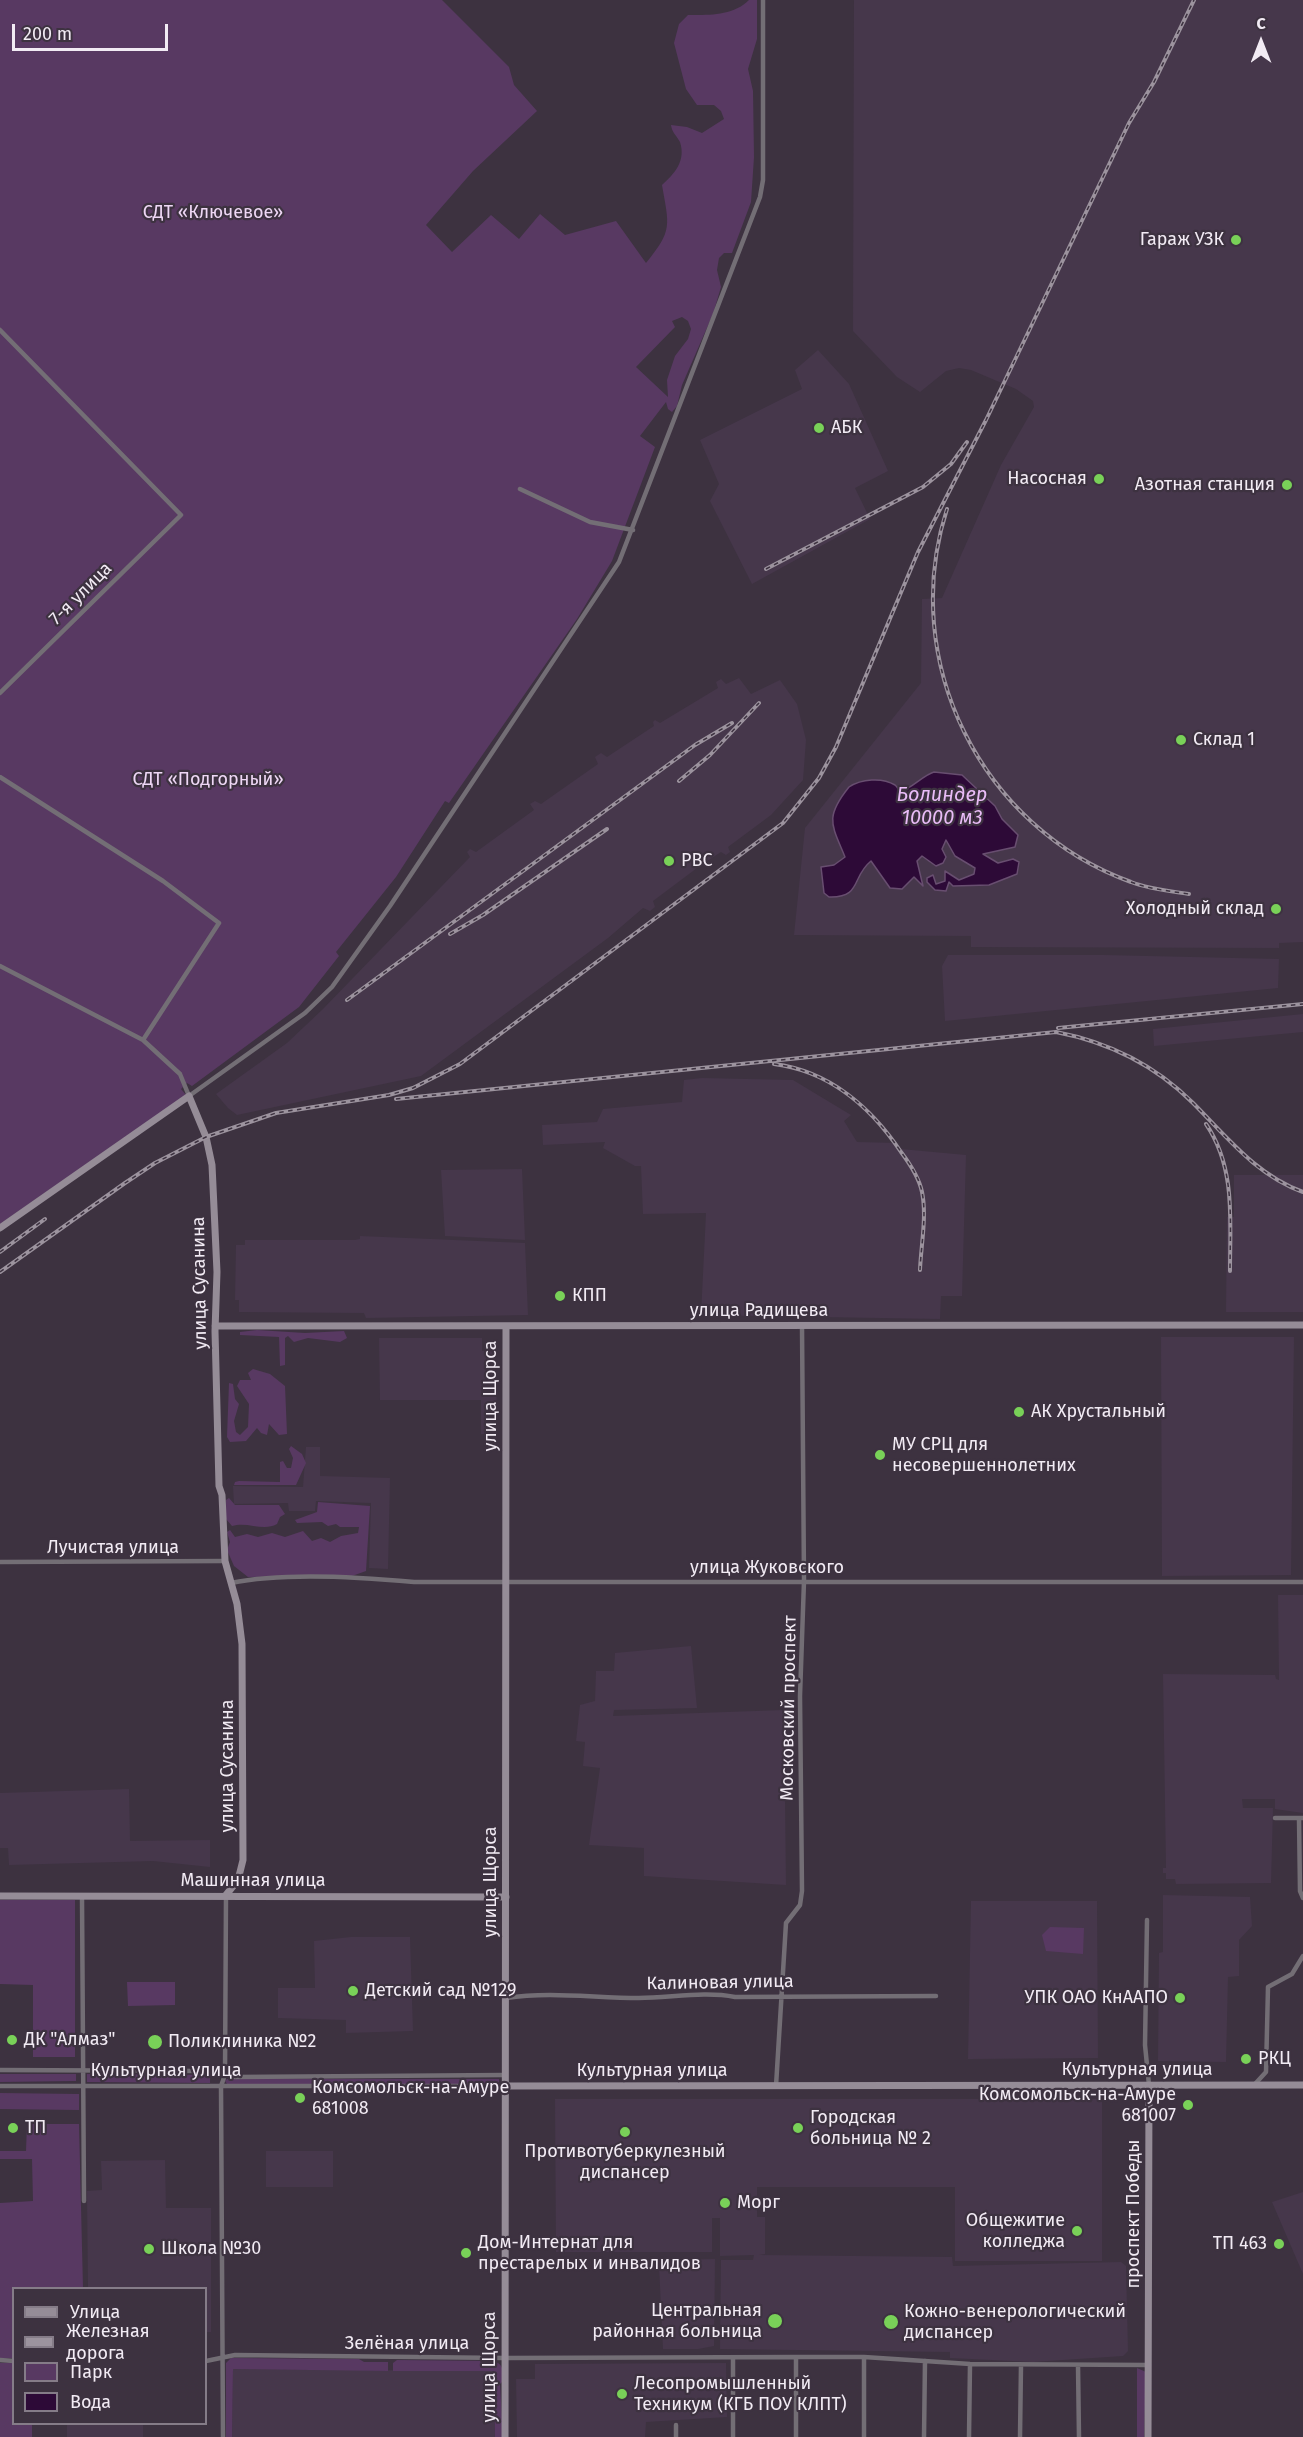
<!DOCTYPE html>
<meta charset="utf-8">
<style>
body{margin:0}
#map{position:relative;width:1303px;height:2437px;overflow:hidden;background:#3d3240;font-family:"Fira Sans",sans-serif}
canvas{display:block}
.legend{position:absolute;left:12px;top:2287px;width:195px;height:138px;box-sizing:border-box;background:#3d3240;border:2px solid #857c88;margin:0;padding:8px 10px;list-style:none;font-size:18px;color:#f2ebf4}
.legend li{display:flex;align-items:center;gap:12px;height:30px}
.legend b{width:30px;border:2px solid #857c88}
.north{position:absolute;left:1231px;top:12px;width:60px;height:60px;-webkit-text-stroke:4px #3d3240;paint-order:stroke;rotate:0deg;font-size:16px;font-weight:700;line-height:24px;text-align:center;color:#f2ebf4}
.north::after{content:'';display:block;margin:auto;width:21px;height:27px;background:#f2ebf4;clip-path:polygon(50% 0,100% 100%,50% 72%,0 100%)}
.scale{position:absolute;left:12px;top:24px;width:156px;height:27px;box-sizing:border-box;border:3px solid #f2ebf4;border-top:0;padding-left:8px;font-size:18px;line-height:21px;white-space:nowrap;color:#f2ebf4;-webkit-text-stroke:4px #3d3240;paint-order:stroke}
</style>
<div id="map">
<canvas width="1303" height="2437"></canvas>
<ul class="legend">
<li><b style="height:8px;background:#958c97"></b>Улица</li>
<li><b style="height:8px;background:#9c939e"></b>Железная дорога</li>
<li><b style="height:16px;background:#583962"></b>Парк</li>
<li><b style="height:16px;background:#2d0a37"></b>Вода</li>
</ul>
<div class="north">С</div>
<div class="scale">200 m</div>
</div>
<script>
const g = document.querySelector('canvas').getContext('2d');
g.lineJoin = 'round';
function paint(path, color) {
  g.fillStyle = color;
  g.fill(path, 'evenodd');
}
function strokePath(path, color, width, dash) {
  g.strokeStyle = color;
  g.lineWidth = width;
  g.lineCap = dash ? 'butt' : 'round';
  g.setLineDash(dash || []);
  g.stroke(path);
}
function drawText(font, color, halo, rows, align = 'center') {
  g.font = font + ' "Fira Sans",sans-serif';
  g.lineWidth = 4.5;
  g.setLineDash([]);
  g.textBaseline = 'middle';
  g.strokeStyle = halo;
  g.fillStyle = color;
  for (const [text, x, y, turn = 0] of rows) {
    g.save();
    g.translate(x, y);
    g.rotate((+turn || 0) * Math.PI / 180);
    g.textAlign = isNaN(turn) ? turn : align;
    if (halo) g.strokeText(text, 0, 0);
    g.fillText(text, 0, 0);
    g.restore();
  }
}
const built = new Path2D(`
 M854 0H1303V942L1279 943V948L971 947V936L794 935 805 828 921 683 922 599 942 598 1001 465 1034 407 1033 401 1016 389 971 370 959 368 946 371 920 392 897 377 853 331Z
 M818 350 849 384 888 471 855 488 870 519 752 584 710 501 719 484 700 440 802 389 795 370Z
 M739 678 751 694 780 680 797 704 806 740 803 780 771 815 728 847 730 852 726 855 721 852 701 865 653 901 655 907 650 911 643 908 608 938 421 1076 237 1115 228 1108 216 1094 287 1043 323 1009 470 857 467 852 470 849 476 852 534 810 530 804 535 801 541 804 598 764 595 757 601 753 607 757 654 726 653 722 655 720 660 723 718 688 716 682 721 679 726 684Z
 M948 955H1104L1279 959 1278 988 945 1021 942 966Z
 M1303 1014V1032L1154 1046 1153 1029Z
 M702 1078 793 1080 851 1115 844 1121 857 1142 897 1143 901 1149 966 1155 962 1296H941L940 1319 701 1315 706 1213 643 1214 641 1166H635L603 1148 605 1142 543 1145 542 1125 597 1122 603 1109 682 1102 684 1080Z
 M522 1169 525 1240 445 1236 441 1170Z
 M1234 1175H1303V1312H1226L1227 1217H1234Z
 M360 1236 525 1243 528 1315 366 1318 364 1313 239 1312V1300H235L236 1245H245V1240H355L360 1239Z
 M1161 1337H1294L1291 1575 1162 1576Z
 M379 1338H482V1351H496L497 1434H481V1400H380Z
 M306 1447H320V1476L390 1478 388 1569 369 1568 371 1503 316 1501 315 1511H289L288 1503 234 1504 233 1486 303 1487Z
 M1278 1595H1303V1813L1275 1809V1799H1242L1243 1808H1273L1271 1883 1176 1884 1175 1879H1166V1873H1163V1868H1166L1163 1674 1275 1675 1276 1679 1279 1680Z
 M691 1646 697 1708 614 1710 613 1716 784 1710 786 1885 644 1876V1848L589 1845 600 1768 583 1766 585 1742 576 1741 580 1705 595 1701 596 1671H614L615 1653Z
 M129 1789 130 1841 210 1840V1867L153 1861 9 1865 8 1848H0V1793Z
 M1163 1895 1250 1897 1252 1926 1239 1940V1976L1228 1977 1226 2062 1158 2061 1159 1953 1163 1952Z
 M971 1901H1097L1098 2058 968 2059Z
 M351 1937H410L413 2031 346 2033V2020L278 2018V1988H315L314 1941Z
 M555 2099H1102V2261H955V2187H757V2217H765V2254L759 2255 952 2257 953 2266 1121 2262 1126 2266 1128 2351 1123 2356 1033 2362 950 2358V2352L720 2349 721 2260H753L754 2255 720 2256V2218H712V2252H556Z
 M266 2151H333V2187H266Z
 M165 2160 166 2208H211V2332H206V2288H88L87 2191 102 2190 101 2161Z
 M1303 2192V2274L1272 2202Z
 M715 2259 714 2346 698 2349H663L659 2265 663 2260Z
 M726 2363 727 2417 646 2422 645 2437H517L516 2379H535V2364Z
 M233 2369 494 2371 495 2437H232Z
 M143 2424V2437H67V2425Z`);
const green = new Path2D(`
 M0 0H442L509 67 514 85 537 111 473 171 426 225 452 252 491 215 519 239 540 214 565 235 616 221 646 263C673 230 669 226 662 185 675 173 686 161 680 142 677 136 672 133 671 125L687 127 702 133 724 119 721 111 714 105H697L686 89 674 43 679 24 688 15C709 15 733 16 749 0H757V39L748 69 753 91 754 157 751 202 732 253H724L719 258 717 270 721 287 713 314 682 385 677 406 672 412 668 409 666 402 640 436 655 447 612 561 577 619 449 803 445 801 396 877 336 952 339 956 299 1007 192 1086 187 1083 181 1089 186 1095 0 1224ZM682 317 688 321 691 329 688 339 675 356 667 380 668 397 636 367 675 327 672 321Z
 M257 1330 305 1333 344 1331 347 1338 340 1342 308 1338 294 1342 288 1336 285 1338V1365L280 1366 279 1337 240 1335V1332Z
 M253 1369 270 1374 285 1386 287 1434 279 1435 269 1424 267 1435 261 1433 257 1428 246 1441 230 1442 227 1437 229 1383 233 1384 235 1399 239 1404 234 1421 236 1432 240 1435 248 1427 249 1404 237 1386 240 1380H251L248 1373Z
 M291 1446 302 1454 306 1463 296 1485H234L235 1482 239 1481 280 1482V1462L283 1461 287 1468H291L293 1458 289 1449Z
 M229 1498 235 1505H279L285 1514 280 1517 277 1524C263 1532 248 1521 232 1526L226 1519V1500Z
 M318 1502 370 1506 366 1571 352 1576 248 1577 234 1566 227 1550 230 1542 227 1532 230 1530 235 1537 247 1534 258 1537 272 1533 285 1537 303 1531 312 1541 321 1538 330 1542 341 1536 358 1533 359 1527H340L336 1524 328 1526 322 1522 297 1523 295 1520 317 1512Z
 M0 1900H75V2057H33V1985L0 1984Z
 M1050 1927 1084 1928 1083 1954 1046 1951 1042 1935Z
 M127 1982H175V2005L128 2006Z
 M0 2074H76V2081L0 2082Z
 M87 2074 210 2075V2083L87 2082Z
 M227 2079H499V2084H227L225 2081Z
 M0 2093 79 2094V2110L0 2109Z
 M27 2124H79L83 2288H14L13 2358H0V2203L33 2201 32 2159H0V2151H26Z
 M231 2358 359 2359 364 2362H388V2371L233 2369 232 2437H226V2363Z
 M397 2360 492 2361C504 2363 503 2371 503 2381L500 2384 503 2437H495L494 2371H393V2363Z
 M0 2363H13L14 2424H32V2437H0Z
 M1137 2368 1146 2372 1144 2437H1137Z`);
const water = new Path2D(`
 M934 772 962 775 995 806 1002 819 1018 835 1015 847 983 854 998 863 1013 859 1019 862 1017 874 989 885 953 886 949 882 946 891 935 890 927 882V878L933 875 936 884 945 881V871L959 880 974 874 975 868 955 856 946 840 942 849 946 857 943 863 936 866 922 856 917 861 923 886 914 877 902 889 890 888 871 861C851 877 862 898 829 897L824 893 821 867 834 865 845 857C832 825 824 818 849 787 861 779 882 777 895 785 900 789 896 790 902 790 909 791 923 775 934 772Z`);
const street = new Path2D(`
 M0 330 181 515 0 693
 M520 489 590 522 633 530
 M0 777 163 881 219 923 143 1040
 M0 966 143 1040 180 1074 189 1096 305 1013 332 987 390 906 619 562 760 197 763 180V0
 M0 1562 225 1561
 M231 1583C283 1572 361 1577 414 1582H1303
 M1275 1818H1303
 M1299 1818 1300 1891 1303 1898
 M82 1897 84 2201
 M1147 1920 1145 2045 1149 2085
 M506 1998C550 1991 594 1998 639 1998 670 1998 704 1991 735 1997L936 1996
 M0 2070 206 2071 235 2077 505 2075
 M1255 2084 1266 2072 1268 1987 1292 1974 1303 1956
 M0 2086H505
 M776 2086 786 1923 800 1905 802 1891 800 1696 804 1581 802 1326
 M796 2357V2437
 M0 2360 14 2361
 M206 2361 235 2355 505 2358 796 2357H864L970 2364 1149 2365
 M1078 2365 1079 2437
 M223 2437 221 2086 225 2075 226 1895
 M676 2437V2425
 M733 2437V2358
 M864 2437V2357
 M924 2437 925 2361
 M969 2437 970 2364
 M1020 2437 1021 2365`);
const secondary = new Path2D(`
 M0 1228 189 1096 206 1137 212 1165 217 1272 215 1331 219 1486 222 1495 225 1561 237 1604 242 1644 243 1860 238 1880 226 1895
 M215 1326 1303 1325
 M0 1896 506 1897
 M505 2086 1303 2085
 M505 2437 506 1326
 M1148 2437 1149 2085`);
const rail = new Path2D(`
 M947 509C898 661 981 828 1131 882 1149 889 1169 891 1189 894
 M766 569 923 487 951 464 967 442
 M679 781 710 755 759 703
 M450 934 483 915 607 829
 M347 1000 695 745 732 723
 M1058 1028 1303 1004
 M774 1064C829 1071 871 1107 901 1152 910 1164 919 1177 922 1192 927 1216 921 1245 920 1270
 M396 1099 1056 1032C1108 1042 1155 1065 1193 1103 1227 1137 1256 1175 1303 1192
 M1206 1124C1236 1168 1230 1221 1230 1271
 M0 1252 45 1219
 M0 1272 125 1183 155 1163 206 1137 276 1113 389 1095 413 1088 460 1064 783 823 819 778 836 747 918 552 986 420 1129 123 1154 82 1194 0`);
const markers = [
 [1236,240,6,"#79d158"],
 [819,428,6,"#79d158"],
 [1099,479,6,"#79d158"],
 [1287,485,6,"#79d158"],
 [1181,740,6,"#79d158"],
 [669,861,6,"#79d158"],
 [1276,909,6,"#79d158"],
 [560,1296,6,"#79d158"],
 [1019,1412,6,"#79d158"],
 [880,1455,6,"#79d158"],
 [353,1991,6,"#79d158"],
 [1180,1998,6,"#79d158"],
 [12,2040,6,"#79d158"],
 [155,2042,8,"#79d158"],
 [1246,2059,6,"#79d158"],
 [300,2098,6,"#79d158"],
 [1188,2105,6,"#79d158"],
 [13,2128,6,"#79d158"],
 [798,2128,6,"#79d158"],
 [625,2132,6,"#79d158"],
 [725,2203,6,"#79d158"],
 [1077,2231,6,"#79d158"],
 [1279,2244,6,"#79d158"],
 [149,2249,6,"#79d158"],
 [466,2253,6,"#79d158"],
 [775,2321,8,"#79d158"],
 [891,2322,8,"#79d158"],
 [622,2394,6,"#79d158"]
];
const parkNames = [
 ["СДТ «Ключевое»",213,213],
 ["СДТ «Подгорный»",208,780]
];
const poiNames = [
 ["Гараж УЗК",1224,240,"right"],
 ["АБК",831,428],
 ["Насосная",1087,479,"right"],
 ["Азотная станция",1275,485,"right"],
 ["Склад 1",1193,740],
 ["РВС",681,861],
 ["Холодный склад",1264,909,"right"],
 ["КПП",572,1296],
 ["АК Хрустальный",1031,1412],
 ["МУ СРЦ для",892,1445],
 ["несовершеннолетних",892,1466],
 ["Детский сад №129",365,1991],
 ["УПК ОАО КнААПО",1168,1998,"right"],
 ["ДК \"Алмаз\"",24,2040],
 ["Поликлиника №2",168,2042],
 ["РКЦ",1258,2059],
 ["Комсомольск-на-Амуре",312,2088],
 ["681008",312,2109],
 ["Комсомольск-на-Амуре",1176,2095,"right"],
 ["681007",1176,2116,"right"],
 ["Городская",810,2118],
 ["больница № 2",810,2139],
 ["ТП",25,2128],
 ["Противотуберкулезный",625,2152,"center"],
 ["диспансер",625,2173,"center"],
 ["Морг",737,2203],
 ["Общежитие",1065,2221,"right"],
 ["колледжа",1065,2242,"right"],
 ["Дом-Интернат для",478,2243],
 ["престарелых и инвалидов",478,2264],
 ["ТП 463",1267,2244,"right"],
 ["Школа №30",161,2249],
 ["Центральная",762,2311,"right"],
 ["районная больница",762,2332,"right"],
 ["Кожно-венерологический",904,2312],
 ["диспансер",904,2333],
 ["Лесопромышленный",634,2384],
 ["Техникум (КГБ ПОУ КЛПТ)",634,2405]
];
const streetNames = [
 ["7-я улица",81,594,-45],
 ["улица Сусанина",200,1283,-91],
 ["улица Радищева",759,1311],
 ["улица Щорса",491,1396,-90],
 ["Лучистая улица",113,1548],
 ["улица Жуковского",767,1568],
 ["Московский проспект",789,1708,-89],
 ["улица Сусанина",228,1766,-90],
 ["Машинная улица",253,1881],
 ["улица Щорса",491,1882,-90],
 ["Калиновая улица",720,1983,-1],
 ["Культурная улица",1137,2070],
 ["Культурная улица",166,2071],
 ["Культурная улица",652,2071],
 ["проспект Победы",1134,2214,-90],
 ["Зелёная улица",407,2344],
 ["улица Щорса",490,2367,-90]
];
const waterNames = [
 ["Болиндер",942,795],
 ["10000 м3",942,818]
];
paint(built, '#46374b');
paint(green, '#583962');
paint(water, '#2d0a37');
strokePath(water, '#684e70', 1.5);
strokePath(street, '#736e75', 4.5);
strokePath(secondary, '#958c97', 7);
strokePath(rail, '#9c939e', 4);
strokePath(rail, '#3d3240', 1.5, [4.5]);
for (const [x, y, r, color] of markers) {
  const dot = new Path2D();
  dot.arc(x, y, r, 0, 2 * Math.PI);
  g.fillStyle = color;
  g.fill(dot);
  strokePath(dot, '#3d3240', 2);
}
drawText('18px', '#eed7f5', '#3d3240', parkNames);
drawText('18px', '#f2ebf4', '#3d3240', poiNames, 'left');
drawText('18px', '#f2ebf4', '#3d3240', streetNames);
drawText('italic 20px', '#e9bcf7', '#3d3240', waterNames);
</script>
